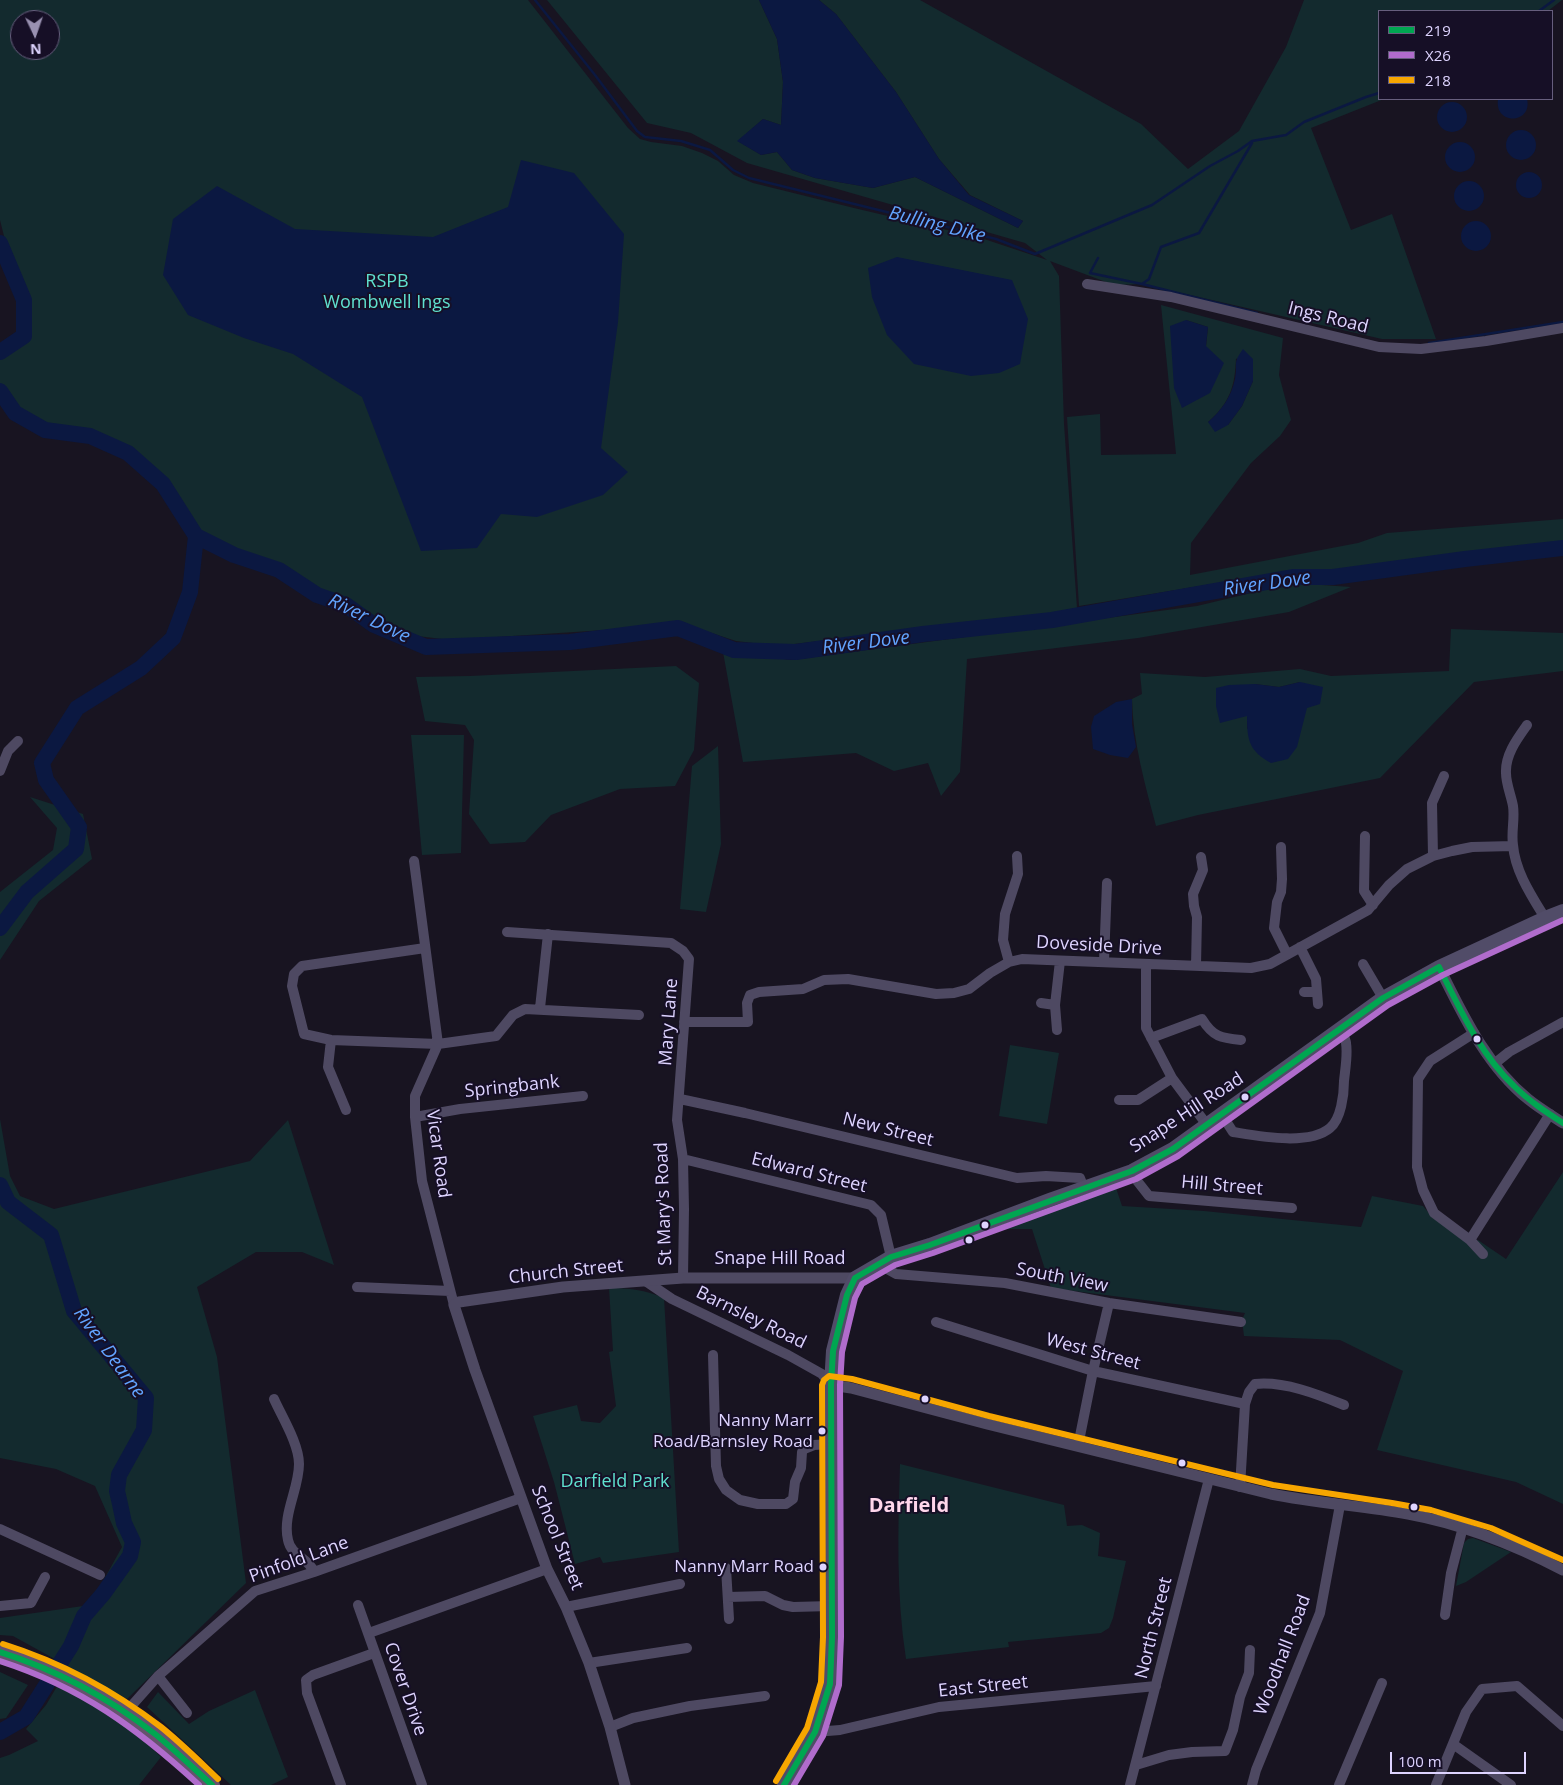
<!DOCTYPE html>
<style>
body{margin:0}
#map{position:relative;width:1563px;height:1785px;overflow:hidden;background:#181421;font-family:"Open Sans",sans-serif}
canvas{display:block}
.legend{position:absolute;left:1378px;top:10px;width:175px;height:90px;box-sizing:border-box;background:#160f26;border:1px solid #665e7d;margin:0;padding:6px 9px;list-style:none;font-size:15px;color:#ded4ff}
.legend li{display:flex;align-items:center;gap:10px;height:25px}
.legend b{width:25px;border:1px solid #665e7d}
.north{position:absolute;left:10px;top:10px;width:50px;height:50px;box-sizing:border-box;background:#160f26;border:1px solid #665e7d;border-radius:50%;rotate:177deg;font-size:14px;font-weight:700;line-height:20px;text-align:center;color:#ded4ff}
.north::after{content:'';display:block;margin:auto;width:18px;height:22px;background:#9991b1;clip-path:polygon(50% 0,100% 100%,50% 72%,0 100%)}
.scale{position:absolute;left:1390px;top:1752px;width:136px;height:22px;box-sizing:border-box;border:2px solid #ded4ff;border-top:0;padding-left:6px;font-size:15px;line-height:18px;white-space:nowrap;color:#ded4ff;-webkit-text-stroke:4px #160f26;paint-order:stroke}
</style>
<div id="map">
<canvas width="1563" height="1785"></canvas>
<ul class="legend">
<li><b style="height:6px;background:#00a651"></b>219</li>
<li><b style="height:6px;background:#b06ccc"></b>X26</li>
<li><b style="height:6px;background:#f7a600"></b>218</li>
</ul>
<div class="north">N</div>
<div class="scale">100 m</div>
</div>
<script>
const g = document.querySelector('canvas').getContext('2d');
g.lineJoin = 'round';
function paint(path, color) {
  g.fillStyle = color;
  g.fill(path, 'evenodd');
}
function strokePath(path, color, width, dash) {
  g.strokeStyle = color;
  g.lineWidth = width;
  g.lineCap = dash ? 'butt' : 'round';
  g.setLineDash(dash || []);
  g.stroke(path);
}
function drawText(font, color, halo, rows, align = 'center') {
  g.font = font + ' "Open Sans",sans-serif';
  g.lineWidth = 4;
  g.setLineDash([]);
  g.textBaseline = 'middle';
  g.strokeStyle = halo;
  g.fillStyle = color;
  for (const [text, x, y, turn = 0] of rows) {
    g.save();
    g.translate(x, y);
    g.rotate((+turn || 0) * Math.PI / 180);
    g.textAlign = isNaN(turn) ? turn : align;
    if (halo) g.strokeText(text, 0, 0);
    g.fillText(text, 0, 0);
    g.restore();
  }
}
const green = new Path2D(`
 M0 0H528L628 128 640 139 651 142 682 146 702 153 718 161 734 175 753 183 854 208 981 238 1047 260 1025 243 747 163 691 133 647 123 547 0H759L777 39 783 82 781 125 763 119 738 141 761 155 777 152 792 170 815 178 873 188 915 177 1018 228 1023 221 970 195 939 159 896 92 836 14 819 0H920L1141 124 1188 169 1239 131 1286 47 1304 0H1562L1548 11H1379V99H1384L1311 128 1351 230 1392 214 1436 339H1382L1142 284 1114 285 1050 261 1059 276 1064 424 1077 608 1050 613 778 646 736 641 678 622 605 630 451 640 417 636 387 624 360 608 329 594 287 570 237 550 201 531 164 479 132 449 91 431 45 424 18 409 0 385V359L28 340 29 299 4 236 0 220ZM20 20H50V50H20Z
 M1161 305 1283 338 1279 375 1291 420 1280 436 1251 463 1191 543 1190 575 1358 543 1387 533 1563 519V541L1460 553 1333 571H1291L1079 606 1067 417 1100 414 1101 455 1176 454ZM1186 320 1208 327 1206 346ZM1236 358 1253 381 1242 406 1228 425 1208 422C1230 403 1235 386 1236 358Z
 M1293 583 1351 587 1289 612 1138 638 967 659 960 772 941 796 928 763 894 771 856 753 743 762 723 652 792 660 1197 606Z
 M1451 629 1563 633V671L1474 682 1380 778 1198 815 1156 826C1145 784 1133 743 1132 699L1142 694 1140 673 1205 677 1300 669 1331 676 1449 671ZM1300 682 1247 729V716L1255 684 1279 687Z
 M676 666 699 683 694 750 675 786 620 789 551 815 525 842 490 844 469 814 474 740 465 725 425 721 416 677 470 676Z
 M411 735H464L461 853 422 855Z
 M718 746 721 844 706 912 680 909 692 766Z
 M30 797 83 814 92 859 39 901 0 960V892L53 850 57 828Z
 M1010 1045 1059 1053 1047 1124 999 1116Z
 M0 1119 10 1176 20 1196 54 1209 250 1161 288 1120 334 1265 302 1252H256L197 1287 217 1357 246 1583 127 1699 13 1636 0 1635V1618L83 1606 102 1583 122 1547 95 1486 56 1469 0 1458Z
 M1563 1172V1504L1516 1482 1377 1450 1403 1371 1340 1340 1244 1336 1242 1320 1245 1313 1051 1288 1032 1229H992L1114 1182 1122 1206 1204 1211 1361 1227 1372 1196 1423 1206 1433 1218 1474 1244 1478 1240 1506 1259Z
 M609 1288C629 1288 645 1290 664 1298L679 1552 603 1563 600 1557 575 1564 554 1482 533 1416 577 1405 581 1421 600 1423 616 1406 609 1352 613 1351Z
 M900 1464 1064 1505 1067 1526 1082 1525 1100 1533 1098 1556 1126 1561 1113 1618 1109 1628 1101 1633 1008 1642 1009 1647 906 1659C896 1594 898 1529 900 1464Z
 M1473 1538 1511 1552 1466 1582 1456 1586 1464 1543 1468 1539Z
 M0 1672 28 1685 6 1718 0 1719Z
 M59 1683 121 1719 161 1757 139 1785H0V1758L9 1755 38 1741 26 1729 46 1705Z
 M255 1690 288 1777 271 1785H231L147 1707 158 1692 189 1724 209 1711Z`);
const water = new Path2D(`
 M759 0H819L836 14 896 92 939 159 969 195 1023 221 1018 228 915 177 873 188 815 178 792 170 777 152 761 155 737 141 763 119 781 125 783 82 777 39Z
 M1498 99H1527C1533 124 1494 126 1498 99Z
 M1437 117a15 15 0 1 1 30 0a15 15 0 1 1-30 0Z
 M1506 145a15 15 0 1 1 30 0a15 15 0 1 1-30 0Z
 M1445 157a15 15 0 1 1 30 0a15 15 0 1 1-30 0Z
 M521 160 574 173 624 234 618 322 601 448 628 472 603 495 537 517 501 514 477 548 421 551 362 397 293 354 244 338 188 315 163 275 173 219 217 186 295 229 433 237 508 207Z
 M1516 185a13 13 0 1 1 26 0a13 13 0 1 1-26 0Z
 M1454 196a15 15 0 1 1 30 0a15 15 0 1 1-30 0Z
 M1461 236a15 15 0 1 1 30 0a15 15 0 1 1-30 0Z
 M897 257 1012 280 1028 319 1020 364 999 373 971 376 914 364 887 335 872 297 868 268Z
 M1186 320 1208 327 1206 346 1224 363 1210 393 1182 408 1174 388 1170 326Z
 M1243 349 1253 359V381L1242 406 1228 425 1215 432 1208 422C1222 410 1231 397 1235 379 1238 363 1232 364 1243 349Z
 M1300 682 1323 687 1320 704 1307 708 1297 747 1288 759 1271 763C1249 751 1247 740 1247 716L1220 723 1216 706V688L1229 685 1255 684 1279 687Z
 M1132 699V724L1136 747 1128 758 1110 755 1093 749 1091 727 1094 716 1116 702Z`);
const stream = new Path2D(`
 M535 0 595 75 637 131 645 137 681 141 710 150 733 170 749 178 996 239 1035 254 1152 205 1210 166 1238 151 1252 141 1286 135 1304 122 1366 97 1379 93
 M1539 11 1554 0
 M1098 258 1090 273 1142 284 1149 279 1161 247 1199 233 1252 143
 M1142 284 1257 313
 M1429 343 1563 322`);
const river = new Path2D(`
 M0 243 24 300V336L0 352
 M0 391 15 413 45 430 90 436 128 453 163 484 196 536 190 592 173 638 141 668 77 708 42 763 46 780 79 827 76 849 27 892 0 928
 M196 536 234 555 279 570 317 595 346 605 374 625 426 647 570 642 678 628 734 650 796 652 923 634 1052 620 1294 577H1333L1465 559 1563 548
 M0 1185 8 1202 51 1235 74 1311 146 1398 144 1430 119 1475 117 1491 120 1504 124 1523 133 1542 130 1556 103 1594 84 1616 71 1646 26 1717 0 1732`);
const minor = new Path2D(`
 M1087 284 1171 297 1379 347 1421 349 1486 341 1563 328
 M1527 725C1517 739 1505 755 1506 773 1506 784 1511 795 1513 806 1515 819 1511 832 1513 845 1515 871 1531 895 1545 918
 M0 771 8 751 18 741
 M1365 836 1364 891 1373 905
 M1281 847 1282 879 1281 892 1277 902 1274 928 1287 954
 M1433 856 1432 803 1444 776
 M414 861 438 1044 415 1096V1117L422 1181 454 1305
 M507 932 671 943 683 951 689 959 677 1120 683 1159 684 1209 683 1278
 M1300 947 1316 979 1318 1004
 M425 948 302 966 294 974 292 986 304 1034 331 1040 438 1044 496 1036 513 1015 525 1009 639 1015
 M1104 961 1107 883
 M1009 962 1003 940 1005 914 1018 874 1017 856
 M1146 964V1028L1172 1078 1207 1125
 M1363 964 1383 998
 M1196 966 1197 917 1194 906 1193 894 1203 870 1201 857
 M1304 992H1317
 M1041 1003 1055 1005
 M540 1008 548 934
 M684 1022H748L747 1003 750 995 759 992 803 989 824 980 848 979 936 994 954 993 969 989 990 973 1009 962 1022 959 1251 968 1270 964 1368 910 1389 885 1407 869 1433 856 1452 851 1472 847 1513 846
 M1057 1030 1055 1005 1060 961
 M1474 1033 1430 1061 1418 1079 1417 1167 1423 1190 1434 1213 1470 1240 1483 1254
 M1151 1038 1202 1019C1213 1037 1221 1038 1241 1040
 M331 1040 328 1067 346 1110
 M1494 1064 1509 1052 1563 1022
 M680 1099 745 1113 1017 1178 1046 1176 1080 1178 1084 1188
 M1119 1100H1138L1172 1078
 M1222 1115 1233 1132C1258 1136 1309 1146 1330 1128 1341 1119 1344 1095 1344 1081 1345 1070 1348 1055 1346 1043 1346 1039 1342 1034 1340 1029
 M415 1117 460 1109 583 1096
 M683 1159 871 1205 881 1215 891 1257
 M1132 1171 1138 1182 1149 1196 1292 1208
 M1470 1240 1550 1114
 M881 1262 887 1269 896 1274 1005 1283 1109 1303 1241 1322
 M647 1282 672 1299 788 1355 822 1374 831 1385
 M357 1287 450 1291
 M936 1322 1093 1371 1245 1404
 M713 1355 716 1466 719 1479 726 1490 740 1500 758 1504H786L793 1499 795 1482 801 1468 802 1452 804 1449 814 1445 831 1444
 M274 1399C282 1417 299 1444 299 1464 299 1489 282 1515 288 1540 291 1556 309 1558 314 1572
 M1078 1446 1093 1371 1109 1303
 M1240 1487 1245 1404 1249 1392 1255 1384C1284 1381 1317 1394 1344 1405
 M0 1529 100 1575
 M726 1568 729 1619
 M728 1597 765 1596 783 1605 793 1607 831 1606
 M358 1605 422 1785
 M0 1606 31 1603 45 1577
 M566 1607 680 1584
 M1445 1615 1451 1573 1463 1527
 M369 1633 547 1569
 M589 1663 687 1648
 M158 1676 187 1713
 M126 1712 158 1676 255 1591 314 1572 521 1498
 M610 1727 633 1718 690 1706 765 1696
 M815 1732 840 1730 939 1707 1156 1686
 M1453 1744 1511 1785
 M1136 1765 1169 1755 1192 1752 1225 1751 1233 1730 1240 1697 1249 1673 1250 1650
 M341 1785 307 1693 306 1680 313 1675 374 1653
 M1130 1785 1209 1479
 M1252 1785 1256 1770 1320 1613 1340 1505
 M1339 1785 1382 1683
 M1436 1785 1466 1712 1482 1689 1517 1686 1563 1726`);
const tertiary = new Path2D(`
 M1439 967C1463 1015 1486 1065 1528 1099 1539 1108 1551 1115 1563 1123
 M831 1385 851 1388 987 1424 1271 1494C1316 1503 1363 1506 1408 1514 1463 1524 1513 1544 1563 1570
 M625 1785 610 1727 589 1663 566 1607 547 1569 475 1370 454 1305 459 1302 563 1287 683 1278H855`);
const secondary = new Path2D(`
 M784 1785 815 1732 830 1684 832 1637 831 1385 833 1351 847 1295 855 1278 891 1257 930 1245 1052 1199 1132 1171 1173 1149 1383 998 1439 967 1545 918 1563 911`);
const trunk = new Path2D(`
 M0 1652C56 1668 110 1698 155 1734 175 1750 193 1768 212 1785`);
const bus1 = new Path2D(`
 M0 1652C57 1670 108 1697 155 1734 175 1750 193 1768 212 1785
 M784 1785 815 1732 830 1684 832 1637 831 1385 833 1351 847 1295 855 1278 891 1257 930 1245 1132 1171 1173 1149 1383 998 1439 967C1460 1009 1480 1054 1514 1086 1529 1101 1546 1112 1563 1123`);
const bus2 = new Path2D(`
 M0 1661C81 1687 137 1728 199 1785
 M794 1785 823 1736 839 1685 841 1637 840 1385 842 1352 855 1298 862 1284 895 1265 933 1253 1136 1179 1178 1156 1388 1005 1443 975 1563 920`);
const bus3 = new Path2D(`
 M3 1644C60 1662 113 1690 161 1727 181 1743 199 1761 218 1779
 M776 1781 807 1728 821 1682 823 1637 822 1385 824 1380 829 1376 852 1379 989 1416 1273 1485 1392 1503 1431 1510 1491 1528 1563 1560`);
const markers = [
 [1477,1039,4.5,"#ded4ff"],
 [1245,1097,4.5,"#ded4ff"],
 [985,1225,4.5,"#ded4ff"],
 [969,1240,4.5,"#ded4ff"],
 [925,1399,4.5,"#ded4ff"],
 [822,1431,4.5,"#ded4ff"],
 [1182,1463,4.5,"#ded4ff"],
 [1414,1507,4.5,"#ded4ff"],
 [823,1567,4.5,"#ded4ff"]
];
const busNames = [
 ["Nanny Marr",813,1421],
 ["Road/Barnsley Road",813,1442],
 ["Nanny Marr Road",814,1567]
];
const parkNames = [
 ["RSPB",387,282],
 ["Wombwell Ings",387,303],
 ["Darfield Park",615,1482]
];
const streetNames = [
 ["Ings Road",1328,318,14],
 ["Doveside Drive",1099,946,3],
 ["Mary Lane",669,1022,-86],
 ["Springbank",512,1087,-6],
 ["Snape Hill Road",1187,1113,-33],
 ["New Street",888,1130,14],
 ["Vicar Road",438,1154,82],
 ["Edward Street",809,1173,14],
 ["Hill Street",1222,1186,5],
 ["St Mary's Road",664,1204,-92],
 ["Snape Hill Road",780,1259],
 ["Church Street",566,1272,-6],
 ["South View",1062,1278,11],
 ["Barnsley Road",751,1318,26],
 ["West Street",1093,1352,15],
 ["School Street",557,1538,68],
 ["Pinfold Lane",299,1560,-20],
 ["North Street",1154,1628,-76],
 ["Woodhall Road",1283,1655,-69],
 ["East Street",983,1687,-6],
 ["Cover Drive",405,1689,71]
];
const waterNames = [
 ["Bulling Dike",937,225,14],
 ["River Dove",1267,584,-8],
 ["River Dove",369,619,26],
 ["River Dove",866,643,-7],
 ["River Dearne",109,1353,54]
];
const quarterNames = [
 ["Darfield",909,1506]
];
paint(green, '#132a2e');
paint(water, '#0b1841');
strokePath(stream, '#0b1841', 2.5);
strokePath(river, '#0b1841', 16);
strokePath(minor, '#4e4962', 10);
strokePath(tertiary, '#4e4962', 11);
strokePath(secondary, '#514c68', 14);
strokePath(trunk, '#66526e', 16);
strokePath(bus1, '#00a651', 6);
strokePath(bus2, '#b06ccc', 6);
strokePath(bus3, '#f7a600', 6);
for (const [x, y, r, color] of markers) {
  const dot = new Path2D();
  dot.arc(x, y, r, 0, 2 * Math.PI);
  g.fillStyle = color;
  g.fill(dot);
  strokePath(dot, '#160f26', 2);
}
drawText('17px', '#ded4ff', '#160f26', busNames, 'right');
drawText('18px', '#5fe0cf', '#160f26', parkNames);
drawText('18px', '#ded4ff', '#160f26', streetNames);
drawText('italic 19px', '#62a4ff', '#160f26', waterNames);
drawText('bold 20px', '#ffd6eb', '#160f26', quarterNames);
</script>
